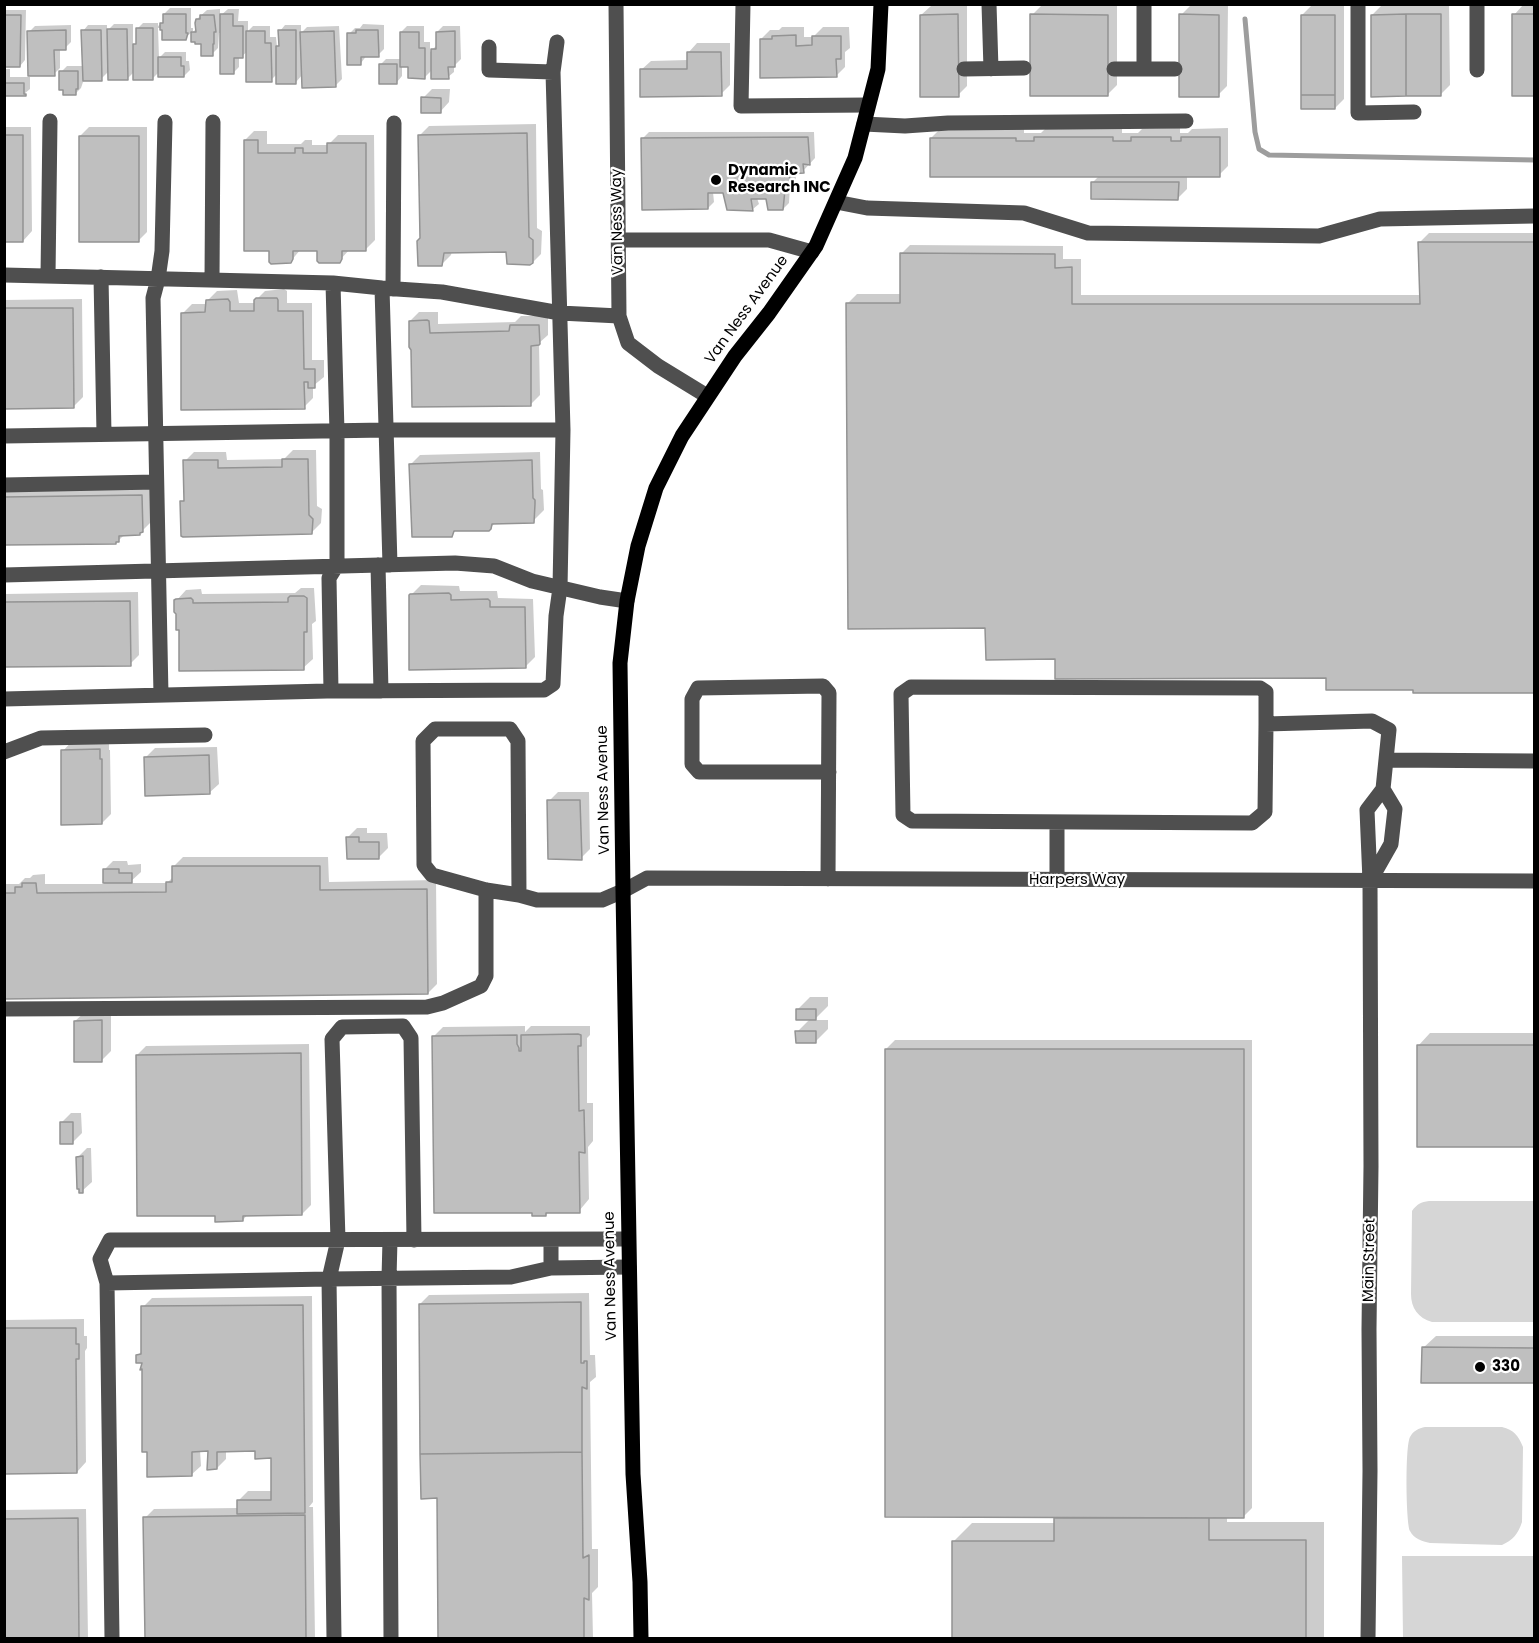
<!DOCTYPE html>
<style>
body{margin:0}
#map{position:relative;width:1539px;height:1643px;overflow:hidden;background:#fff;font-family:Poppins,sans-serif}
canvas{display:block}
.frame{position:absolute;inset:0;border:6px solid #000;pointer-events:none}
</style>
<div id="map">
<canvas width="1539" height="1643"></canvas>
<div class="frame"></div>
</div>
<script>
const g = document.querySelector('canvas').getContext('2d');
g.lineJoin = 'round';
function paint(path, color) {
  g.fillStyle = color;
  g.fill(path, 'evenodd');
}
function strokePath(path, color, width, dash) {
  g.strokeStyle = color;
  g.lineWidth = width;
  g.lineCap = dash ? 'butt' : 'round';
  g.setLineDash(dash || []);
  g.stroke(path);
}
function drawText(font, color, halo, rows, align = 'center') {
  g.font = font + ' Poppins,sans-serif';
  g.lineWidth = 4.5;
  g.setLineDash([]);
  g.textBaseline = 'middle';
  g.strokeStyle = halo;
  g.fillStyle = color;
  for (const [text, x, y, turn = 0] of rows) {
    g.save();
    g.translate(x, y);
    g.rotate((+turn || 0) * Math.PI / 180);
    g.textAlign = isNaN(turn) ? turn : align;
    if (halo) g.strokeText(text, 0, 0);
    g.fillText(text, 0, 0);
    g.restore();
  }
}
const green = new Path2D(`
 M1429 1201H1534V1322H1432C1418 1318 1411 1308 1411 1294L1412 1211C1417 1204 1421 1202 1429 1201Z
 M1425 1427H1502C1514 1430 1518 1435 1523 1447L1522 1522C1518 1534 1513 1540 1502 1545L1430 1543C1422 1541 1414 1539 1410 1531 1406 1522 1405 1446 1410 1437 1413 1431 1419 1428 1425 1427Z
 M1402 1556H1534V1638H1403Z`);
const shadow = new Path2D(`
 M1523 5H1534V95H1514V15Z
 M931 6H967V86L958 95 921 15Z
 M1041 6H1117V85L1108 94 1032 15Z
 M1190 6H1228L1227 86 1218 95 1181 15Z
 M1311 6H1344V99L1335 108 1302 15Z
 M1381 6H1449L1450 85 1441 94 1372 15Z
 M170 8H191V28H193V32L196 29 197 19 207 10 220 9V16L228 9H239L238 21H248V31L253 26H270V37H276L277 47 280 43V31L285 25H301V33L307 27 339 26 342 79 336 85 303 74 296 82 277 74 271 80 248 51 242 56H239V67L234 72 222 33H219L218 48 212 54 202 42 193 41V31L185 38 164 28H158L159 58 165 52H186V61H189L190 70 184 76 159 72 153 78 135 71 127 79 109 71 101 79H84L81 88 75 94 61 72 67 66H84L83 31 88 25H107V31L114 24H133V46L137 42V29L143 23H158V26L164 21V14Z
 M4 10H26L25 60 20 66H4Z
 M363 24 384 25V49L378 55H367L361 63 349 34 355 28H360Z
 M71 25V42L65 48H60V68L54 74 30 75V89L24 94H4V69H10V77H30L29 32 35 26Z
 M407 26H424V42H430V52L437 45V32L443 26H460L461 59 454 66V72L448 77 433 69 424 78 409 66H402V76L397 82 380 65 386 59H401V32Z
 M782 27H804V37H813L823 27H849L850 48 845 52V67L836 76 761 39 770 30H779Z
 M697 43H730V85L721 94 641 70 651 61 688 60V53Z
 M432 89H450L449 102 440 112 423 98Z
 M536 124 537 228 542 231 541 254 532 263 507 251H452L451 255 442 264 421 239 420 135 429 126Z
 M4 127H31L32 231 23 241H4Z
 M89 127H147V232L138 241 80 136Z
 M1122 128V133H1138L1142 129 1180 128V133H1188L1192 129 1228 128V166L1219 175H1187V189L1178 198 1093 182 1099 176 931 138 940 129H1024V133H1041L1045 129Z
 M254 131H267V144H301L305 140H312V145H328L338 135H374L375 240 366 249H350L339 261 318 249H301L290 262 270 249 245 140Z
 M649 132H814L815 158 803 171 795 172 796 179 790 186 789 203 783 209 768 197 757 198 759 204 753 209 728 208 724 192H713L714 202 708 208 643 138Z
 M1429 233H1534V692L1414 691V688L1328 676 1056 657 987 627 848 303 857 294H902L901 254 910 245 1063 246V259H1081V295H1421L1420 242Z
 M284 289 287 291V303H312V360H324V377L313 386V398L304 407 183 313 192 304H207L208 300 217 291 237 290 239 303H256V300L265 291Z
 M82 299 83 397 74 406 4 407V300Z
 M419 312H438V324L515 322 521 316H546L548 318V335L539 343 540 395 531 404 410 321Z
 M293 450H316L317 506 322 509 321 523 311 533 182 502 185 498V461L194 452H226L227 460 284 459Z
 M540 452 541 489 543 490 544 510 533 521 496 522 490 528 457 529 451 536 411 464 420 455Z
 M151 486V522L139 534H125L119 540 4 544V488Z
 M421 585 459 586 460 591H497L498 598 533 599 535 657 526 666 410 596Z
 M301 588H314L316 621 312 624 313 659 303 668 180 628 176 601 186 590 201 589 202 594 295 593Z
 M138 592 139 655 130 664 4 666V594Z
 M72 741H109V750H110L111 814 102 823 63 751Z
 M217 747 219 784 209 793 145 758 155 748Z
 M558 792H589L590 849 581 858 549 801Z
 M357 828H367V833H387L388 848 379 857 348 837Z
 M183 857H328L329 882 436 880 437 984 428 993 4 997V884H19L25 878H30L33 875 45 874V884H104V870L113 861H127L128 865 141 864V872L129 883H167L174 876V866Z
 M810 997H828V1006L814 1020H828V1029L816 1041 797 1032 811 1018 797 1010Z
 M85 1012H111V1051L102 1060 75 1021Z
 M525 1026V1032L531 1026H590V1035L587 1038V1103H593V1141L588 1147 589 1199 579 1211H549L546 1215 434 1036 443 1027Z
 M1430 1033H1534V1146L1418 1145V1046Z
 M895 1040H1252V1508L1243 1517H1227V1522H1324V1638H953V1542L972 1523H1056V1518L1058 1516 886 1049Z
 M309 1044 311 1205 302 1214H248L243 1220 217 1214 137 1055 146 1046Z
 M71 1113H81L82 1133 73 1142 62 1122Z
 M87 1148H91L92 1182 82 1191 78 1157Z
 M589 1293 590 1355H595L596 1377 590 1382 592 1549H598V1587L592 1593 593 1638H440L438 1497 420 1304 429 1295Z
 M312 1296 313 1502 309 1507H313L315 1638H146L145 1518 154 1509 238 1508V1501L248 1491H273L272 1457 257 1450H226V1459L217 1468 210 1450H200L201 1466 191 1475 144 1361 138 1355 143 1350V1307L152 1298Z
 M84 1319V1336H87V1348L85 1351 86 1462 77 1472H4V1320Z
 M1436 1336H1534V1381H1423V1348Z
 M86 1509 88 1638H4V1510Z`);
const stream = new Path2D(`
 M1245 19 1255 132 1259 149 1269 155 1534 160`);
const building = new Path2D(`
 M163 14H186V33H188L186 40H162V30H160V23H163Z
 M220 14H233V26H243V58H234V74H220Z
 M958 14 959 97H920V15Z
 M1030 14 1108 15V96H1030Z
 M1179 14 1219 15V97H1179Z
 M1406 14V96L1371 97V15Z
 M1406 14H1441V96H1406Z
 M1512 14H1534V96H1512Z
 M4 15H21L20 67H4Z
 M200 15H214L216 32H214V44H213V56H201V44H195V42H191V32H196L195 23 196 19H200Z
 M1301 15H1335V95H1301Z
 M136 28H153V80H133V44H136Z
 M107 29H127L128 80H108Z
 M66 30V50H54L55 76H28L27 31Z
 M81 30H101L102 81H83Z
 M278 30H296V84H276V46H279Z
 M356 30H378L379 57H361V65H347V33H356Z
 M246 31H265V43H271L272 82H246Z
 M334 31 336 87 302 88 300 32Z
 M455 31V67H448L449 79H431V49H436V32Z
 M400 32H419V48H425V79L408 78V67H400Z
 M796 35V46L812 45V36H841V59H836L837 77 760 78V39H772V36Z
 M687 52H721L722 96 640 97V69H687Z
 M158 57H181V66H184V77H158Z
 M379 64H397V84H379Z
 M59 71H78V89H76V95H63V90H59Z
 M4 74 5 83H24V94H26V96H4Z
 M1301 95H1335V109H1301Z
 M421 97 441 98V113H421Z
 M527 133 529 237 533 240V263L530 265 507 264 506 252 444 253 442 266H418L417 241 420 238 418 135Z
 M4 135H23V242H4Z
 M79 136H139V242H79Z
 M808 137 810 165 803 164 804 173 789 174 791 187 785 190 783 210H768L766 199H751L753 211 727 210 723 193H708V209L642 210 641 138Z
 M1034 137H1113V141H1131V137H1171V141H1181V137H1220V177H930V138H1016V141H1034Z
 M244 140H258V153H295V148H303V153H327V143H366V251H342V259L340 263H319L317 261V251H293V259L291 263 271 264 269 262V251H244Z
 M1091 182H1179L1178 200 1091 199Z
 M1418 242H1534V693H1413V690H1326V678L1055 679V659L986 660 985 628 848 629 846 303H900V253L1055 254V268L1072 267V304H1420Z
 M256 298H277L278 300V311H303L304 369H315V388H308V382H304L305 409 181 410V313L205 312 206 300 228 299 230 302V311H254V300Z
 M4 308H73L74 408 4 409Z
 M427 320 429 321 430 333 509 331 510 325H539L540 344 539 345 531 346V406L412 407 411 350 409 347V321Z
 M282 459H308L309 515 313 519 312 534 183 537 181 536 180 501H184L183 460H218V468L282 467Z
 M532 460 533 498 535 500V504L534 523 492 524 491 529 489 531H454L452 537H412L409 464Z
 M142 495 143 532 140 533V535L119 536V542H116V544L4 545V497Z
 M449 593 451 595V600L488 599 490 601V607H525L526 668 409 670V595L410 594Z
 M290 596H304L307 598V632H304V670L179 671V630H176V614L174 612V600L176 599 191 598 193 600V603L288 602V598Z
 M130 601 131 666 4 667V602Z
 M100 749V759H102V824L61 825V750Z
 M209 755 210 794 145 796 144 757Z
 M547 800H580L582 860 548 859Z
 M346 837H359V842H379V859H347Z
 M172 866H320V890L427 889 428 994 4 999V893H15V887H22V883H36L37 893 166 892V882H172Z
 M103 869H119V873H132V883H103Z
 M796 1009H816V1020H796Z
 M102 1020V1062H74V1021Z
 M795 1031H816V1043H796Z
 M578 1034 581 1035V1046H578L579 1111 584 1110 585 1153 579 1152 580 1213H546V1216H532V1213H434L432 1036 517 1035V1044L519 1048V1051H521V1035Z
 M1417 1045H1534V1147H1417Z
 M885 1049H1244V1518L885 1517Z
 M301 1053 302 1215 243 1216V1221L215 1222V1216H137L136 1055Z
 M60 1122H73V1144H60Z
 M83 1156V1193H79V1189H77L76 1157Z
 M581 1302V1363H584V1361H587V1389L582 1387V1452L420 1454 419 1304Z
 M303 1305 305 1513 237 1514V1500H271V1458L255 1459V1451L217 1452V1469L207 1470 208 1451 192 1452V1476L147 1477V1452H142V1369L140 1370 142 1363H136V1355L141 1354V1306Z
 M4 1328H76V1344H79V1359H76L77 1473 4 1474Z
 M1422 1347 1534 1348V1383H1421Z
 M582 1452 583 1558 589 1555V1600L584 1598V1638H438L437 1498 421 1499 420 1454Z
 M305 1515 306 1638H145L143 1517Z
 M78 1518 79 1638H4V1519Z
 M1054 1518H1209V1540H1306V1638H952V1541H1054Z`);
const minor = new Path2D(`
 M616 4 619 316 628 343 658 366 707 396
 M743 4 741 106 868 105
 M989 4 991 69
 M1144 4V69
 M1358 4V113L1414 112
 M1477 4V70
 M964 69 1024 68
 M1114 69H1175
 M553 72 557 42
 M864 124 905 126 948 123 1186 121
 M836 202 867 208 1024 213 1088 233 1319 236 1380 219 1534 216
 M618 240H769L812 252
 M4 275 333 283 382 288 442 292 560 313 619 316
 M48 276 50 121
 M101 277 104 434
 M212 280 213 122
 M382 288 390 565
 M393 289 394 123
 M4 436 386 430H563
 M4 485 156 482
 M378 565 381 691
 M4 575 455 563 494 566 532 581 600 597 627 601
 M331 691 329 578 337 565V432L333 283
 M161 695 153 298 158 279 162 251 165 122
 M4 699 327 691 544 690 553 684 556 616 560 588 563 430 553 72 489 70V47
 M1266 724 1265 812 1252 823 912 821 903 815 901 694 911 687 1260 688 1266 692V724L1372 721 1389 730 1383 789
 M4 752 41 738 205 735
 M1387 760 1534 761
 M1057 822V880
 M828 879 829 693 823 686 698 688 692 699V764L699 772H829
 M519 895 518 741 510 729H435L423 741 424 865 432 875 486 890 519 895 537 900H602L623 891 647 878 1534 881
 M4 1009 427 1007 443 1003 481 986 486 976V890
 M390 1240 389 1278 391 1638
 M414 1240 411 1038 403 1026 342 1027 332 1039 338 1240 329 1279 511 1277 551 1268 629 1267
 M551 1240V1268
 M107 1283 329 1279 334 1638
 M112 1638 107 1283 100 1259 110 1240 628 1239
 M1368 1638 1370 1471 1369 1329 1371 1166 1370 881 1367 810 1383 789 1395 809 1391 844 1370 881`);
const major = new Path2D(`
 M641 1638 640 1582 633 1474 623 891 620 663 627 601 638 546 656 488 682 436 735 356 769 313 816 246 855 158 878 69 881 4`);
const markers = [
 [716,180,6,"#000"],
 [1480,1367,6,"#000"]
];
const poiNames = [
 ["Dynamic",728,171],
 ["Research INC",728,188],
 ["330",1492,1367]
];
const streetNames = [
 ["Van Ness Way",618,222,-91],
 ["Van Ness Avenue",747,310,-54],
 ["Van Ness Avenue",604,790,-91],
 ["Harpers Way",1077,880],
 ["Main Street",1370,1260,-89],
 ["Van Ness Avenue",611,1276,-91]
];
paint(green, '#d6d6d6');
paint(shadow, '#0003');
strokePath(stream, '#9d9d9d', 5);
paint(building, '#bfbfbf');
strokePath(building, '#939393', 1.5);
strokePath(minor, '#4f4f4f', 15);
strokePath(major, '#000', 15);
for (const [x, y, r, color] of markers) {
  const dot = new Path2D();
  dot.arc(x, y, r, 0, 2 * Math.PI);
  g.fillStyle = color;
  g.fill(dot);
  strokePath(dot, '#fff', 2);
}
drawText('bold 15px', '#000', '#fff', poiNames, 'left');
drawText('15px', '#000', '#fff', streetNames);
</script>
